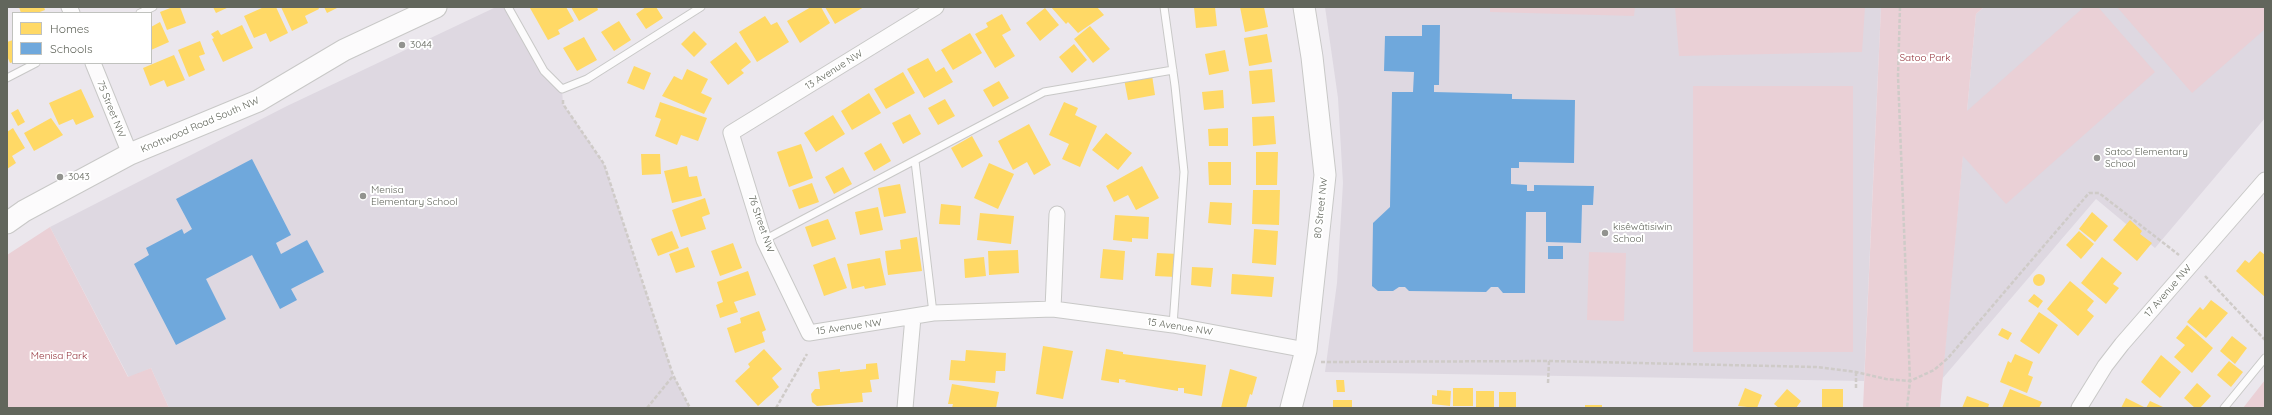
<!DOCTYPE html>
<meta charset="utf-8">
<style>
body{margin:0}
#map{position:relative;width:2272px;height:415px;overflow:hidden;background:#ebe7ed;font-family:Quicksand,sans-serif}
canvas{display:block}
.frame{position:absolute;inset:0;border:8px solid #62665c;pointer-events:none}
.legend{position:absolute;left:12px;top:12px;width:140px;height:52px;box-sizing:border-box;background:#fff;border:1px solid #c0c2be;margin:0;padding:5px 7px;list-style:none;font-size:12px;color:#62665c}
.legend li{display:flex;align-items:center;gap:8px;height:20px}
.legend b{width:20px;border:1px solid #c0c2be}
</style>
<div id="map">
<canvas width="2272" height="415"></canvas>
<div class="frame"></div>
<ul class="legend">
<li><b style="height:11px;background:#ffd966"></b>Homes</li>
<li><b style="height:11px;background:#6fa8dc"></b>Schools</li>
</ul>
</div>
<script>
const g = document.querySelector('canvas').getContext('2d');
g.lineJoin = 'round';
function paint(path, color) {
  g.fillStyle = color;
  g.fill(path, 'evenodd');
}
function strokePath(path, color, width, dash) {
  g.strokeStyle = color;
  g.lineWidth = width;
  g.lineCap = dash ? 'butt' : 'round';
  g.setLineDash(dash || []);
  g.stroke(path);
}
function drawText(font, color, halo, rows, align = 'center') {
  g.font = font + ' Quicksand,sans-serif';
  g.lineWidth = 4;
  g.setLineDash([]);
  g.textBaseline = 'middle';
  g.strokeStyle = halo;
  g.fillStyle = color;
  for (const [text, x, y, turn = 0] of rows) {
    g.save();
    g.translate(x, y);
    g.rotate((+turn || 0) * Math.PI / 180);
    g.textAlign = isNaN(turn) ? turn : align;
    if (halo) g.strokeText(text, 0, 0);
    g.fillText(text, 0, 0);
    g.restore();
  }
}
const education = new Path2D(`
 M496 7H508L544 71 562 89 563 104 604 164 673 375 690 408H169L151 368 129 378 50 227 287 106Z
 M1325 7H1881L1864 381 1325 372 1337 283 1343 183 1338 98Z
 M1984 7H2265V118L2155 248 2096 199 1942 379 1976 14Z`);
const green = new Path2D(`
 M1490 7H1635L1634 16 1490 12Z
 M1675 7H1865L1862 52 1679 56Z
 M1881 7H1984L1976 14 1967 111 2084 7H2098L2155 72 2006 204 1963 156 1940 408H1863Z
 M2117 7H2265V29L2192 93Z
 M1693 86H1853V352H1693Z
 M50 227 128 377 151 368 169 408H7V255Z
 M1589 252 1626 253 1624 321 1587 320Z
 M2265 380V408H2243Z`);
const homes = new Path2D(`
 M19 7H44L45 10 37 13H21Z
 M173 7H180L186 23 167 30 160 12Z
 M213 7H229L216 13Z
 M264 7H276L288 33 270 42 266 33 254 38 244 16Z
 M281 7H318L319 9 305 16 308 23 292 31Z
 M324 7H339L327 13Z
 M532 7H566L574 21 558 30 560 34 548 40 530 8Z
 M571 7H597L598 10 579 21Z
 M646 7H656L663 18 646 29 636 14Z
 M811 7H821L830 23 800 43 787 21Z
 M825 7H864L835 24Z
 M1051 7H1097L1104 15 1078 33 1068 22 1066 24Z
 M1194 7H1215L1217 26 1196 28Z
 M1240 7H1264L1268 27 1245 32Z
 M1045 8 1059 25 1040 41 1026 23Z
 M1002 14 1011 30 1002 35 1015 56 995 68 975 34 988 27 986 23Z
 M765 16 771 25 777 22 789 42 757 62 739 32Z
 M619 21 631 40 614 51 601 32Z
 M160 22 169 42 151 50V27Z
 M242 25 253 48 223 62 212 39 214 38 211 34 218 30 221 35Z
 M1090 26 1110 49 1093 63 1074 39Z
 M694 31 707 44 694 57 681 44Z
 M970 33 982 53 953 70 941 50Z
 M1267 34 1272 62 1249 66 1244 38Z
 M584 37 597 60 577 71 563 48Z
 M13 40V62L10 63 7 56V42Z
 M200 41 205 54 199 56 205 70 189 77 178 50Z
 M736 42 751 62 741 70 744 73 728 85 710 62Z
 M1074 44 1087 60 1072 73 1059 57Z
 M1225 50 1229 71 1209 75 1205 54Z
 M174 55 185 80 167 87 164 80 150 86 143 68Z
 M928 58 936 72 944 67 953 82 924 98 907 69Z
 M634 66 651 73 644 90 627 83Z
 M687 69 708 79 701 93 712 98 704 114 662 96 674 76 682 80Z
 M1272 69 1275 102 1252 104 1249 71Z
 M903 72 915 93 886 109 874 89Z
 M1152 75 1155 95 1128 100 1124 79Z
 M999 81 1009 98 993 107 983 90Z
 M81 89 94 117 76 125 73 119 59 125 49 103Z
 M1223 90 1224 108 1204 110 1202 92Z
 M869 93 881 113 852 130 841 111Z
 M945 99 955 116 938 125 928 108Z
 M660 102 707 118 698 141 681 135 677 145 655 136 661 119 655 117Z
 M1064 102 1078 108 1075 115 1097 126 1080 167 1062 159 1069 144 1049 135Z
 M18 109 25 122 18 126 11 113Z
 M910 114 921 134 903 144 892 123Z
 M833 115 845 134 816 152 804 133Z
 M1274 116 1276 144 1253 146 1252 117Z
 M51 118 63 135 34 151 24 133Z
 M1029 124 1051 165 1034 175 1027 162 1013 170 998 141Z
 M13 128 25 148 12 156 16 163 7 169V132Z
 M1228 128V146H1209L1208 129Z
 M1106 133 1132 153 1118 170 1092 150Z
 M972 136 983 156 962 168 951 148Z
 M881 143 891 161 874 171 864 153Z
 M801 144 813 178 789 187 777 152Z
 M1256 152H1278L1277 185H1256Z
 M641 154H660L661 174 642 175Z
 M1208 162H1231V185H1209Z
 M989 163 1014 174 998 209 974 198Z
 M687 166 689 177 697 176 702 196 672 203 664 171Z
 M1142 166 1159 198 1136 210 1128 195 1114 202 1106 186Z
 M843 167 852 184 834 194 825 177Z
 M812 183 819 202 799 209 792 190Z
 M900 184 906 213 884 217 878 188Z
 M1253 190H1280L1279 225 1252 224Z
 M705 198 710 214 702 217 706 229 681 237 672 210Z
 M1210 202 1232 203 1231 225 1208 223Z
 M941 204 961 206 960 225 939 224Z
 M878 207 883 230 860 235 855 212Z
 M2092 212 2108 226 2095 242 2079 229Z
 M980 213 1014 216 1011 244 977 240Z
 M1115 215 1149 217 1148 239 1132 238V242L1113 240Z
 M828 219 836 239 812 247 805 227Z
 M2130 220 2142 231 2140 234 2152 243 2137 261 2113 240Z
 M1254 229 1278 231 1276 265 1252 263Z
 M672 231 679 248 658 256 651 239Z
 M2079 231 2094 244 2081 259 2066 245Z
 M917 237 922 271 888 275 885 251 901 249 900 240Z
 M733 243 742 268 720 276 711 251Z
 M688 247 695 267 676 273 669 254Z
 M1103 249 1125 251 1123 280 1100 278Z
 M1018 250 1019 273 989 275 988 251Z
 M2260 251 2265 255V297L2236 271 2245 260 2249 263Z
 M1157 253 1178 254 1176 277 1155 276Z
 M835 257 847 288 824 296 813 265Z
 M984 257 986 276 965 278 964 259Z
 M2102 257 2122 273 2113 284 2119 288 2106 304 2081 283Z
 M880 258 886 285 865 289 864 286 852 289 847 264Z
 M1192 267 1213 268 1211 287 1191 285Z
 M748 271 756 295 734 302 738 312 720 318 716 305 723 302 717 282Z
 M1232 274 1274 277 1272 297 1231 294Z
 M2033 280a6 6 0 1 1 12 0a6 6 0 1 1-12 0Z
 M2070 281 2094 301 2087 310 2094 316 2078 336 2047 309Z
 M2034 294 2043 301 2038 308 2028 301Z
 M2211 300 2228 313 2206 338 2187 322 2200 307 2203 310Z
 M759 311 766 330 762 332 765 342 735 353 727 328 741 323 740 318Z
 M2039 312 2058 325 2039 354 2020 341Z
 M2187 325 2213 348 2192 373 2174 357 2185 345 2176 338Z
 M2002 328 2012 333 2008 340 1998 335Z
 M2232 336 2247 348 2235 364 2220 351Z
 M1043 346 1073 351 1063 399 1036 394Z
 M764 349 782 369 772 378 779 387 758 406 735 381 750 367 748 364Z
 M1106 349 1123 352V354L1206 365 1202 396 1184 393V388H1178V391L1125 382 1126 380 1119 379V383L1101 380Z
 M966 350 1006 353 1005 371H996L995 383 949 380 951 360 965 361Z
 M2015 354 2033 362 2028 375 2033 377 2027 393 2000 382 2008 361 2011 363Z
 M2161 355 2181 372 2160 398 2141 382Z
 M2229 361 2243 372 2231 387 2217 375Z
 M877 363 879 379 870 380 872 392 862 393 863 402 817 406 812 402 811 394 815 389H820L818 372 840 369V372L866 369V364Z
 M1230 369 1257 377 1252 395 1250 394 1246 408H1221Z
 M1336 380H1344L1345 392H1337Z
 M2197 383 2211 396 2200 408H2195L2184 398Z
 M952 384 999 392 996 408H952L953 404H948Z
 M1453 388H1473V406H1453Z
 M1745 388 1762 395 1757 408 1738 406Z
 M1787 389 1801 401 1796 408H1779L1774 404Z
 M1822 389H1843V407H1822Z
 M2010 389 2042 402 2039 408H2002Z
 M1437 390 1451 391 1450 406 1432 404V395L1437 396Z
 M1476 391H1494V408H1476Z
 M1499 392H1516V408H1499Z
 M1967 396 1989 404 1988 408H1962Z
 M2126 398 2146 408H2121Z
 M1333 400H1352V408H1333Z
 M2150 401 2163 407 2162 408H2146Z
 M1585 405H1602V408H1585Z`);
const schools = new Path2D(`
 M1422 25H1440L1439 85H1434V92L1512 94V99L1575 100 1574 163 1519 162V168H1511V184L1527 185V191H1534V185L1594 186 1593 205H1582L1581 243 1546 242V212H1526L1525 293H1503L1498 287H1491L1486 292 1409 291 1405 287H1399L1393 291H1378L1372 286 1373 223 1390 207 1392 92H1413L1414 72 1384 71 1385 36H1422Z
 M252 159 291 235 276 243 281 254 307 240 324 272 291 289 297 300 280 309 252 255 206 279 226 319 176 345 134 264 149 255 146 248 182 229 184 234 192 229 176 199Z
 M1548 246H1563V259H1548Z`);
const path = new Path2D(`
 M1900 7 1898 76 1910 381 1907 408
 M563 100V104L604 164 673 375 690 408
 M2205 276 2265 340
 M1321 362 1549 361 1816 367 1856 372 1886 379 1910 381 1934 370 1948 358 2089 193H2099L2179 255
 M1548 383 1549 361
 M1856 388V372
 M647 408 673 376
 M776 408 807 354`);
const lane = new Path2D(`
 M508 7 544 71 562 89 587 79 701 7
 M1164 7 1175 86 1184 172 1173 325
 M140 13 153 7
 M7 78 36 63
 M915 161 933 313
 M764 240 1044 92 1173 70
 M2224 408 2265 358`);
const street = new Path2D(`
 M69 7 72 13
 M936 7 731 133 764 240 809 333 933 313 1053 309 1173 325 1306 350
 M93 63 130 154
 M1053 309 1057 214
 M905 408 913 317
 M2079 408 2105 366 2122 344 2265 180`);
const secondary = new Path2D(`
 M7 223 24 211 130 154 258 101 344 50 436 7
 M1291 408 1306 350 1325 175 1312 57 1304 7`);
const markers = [
 [402,45,4,"#92938f"],
 [2097,158,4,"#92938f"],
 [60,177,4,"#92938f"],
 [363,196,4,"#92938f"],
 [1605,233,4,"#92938f"]
];
const poiNames = [
 ["3044",410,45],
 ["Satoo Elementary",2105,152],
 ["School",2105,164],
 ["3043",68,177],
 ["Menisa",371,190],
 ["Elementary School",371,202],
 ["kisêwâtisiwin",1613,227],
 ["School",1613,239]
];
const parkNames = [
 ["Satoo Park",1925,58],
 ["Menisa Park",59,356]
];
const streetNames = [
 ["13 Avenue NW",834,70,-32],
 ["75 Street NW",111,109,68],
 ["Knottwood Road South NW",200,125,-23],
 ["80 Street NW",1321,208,-84],
 ["76 Street NW",761,224,71],
 ["17 Avenue NW",2168,291,-49],
 ["15 Avenue NW",849,327,-8],
 ["15 Avenue NW",1180,327,9]
];
paint(education, '#ded8e1');
paint(green, '#ead0d6');
paint(homes, '#ffd966');
paint(schools, '#6fa8dc');
strokePath(lane, '#c8c8c7', 9);
strokePath(street, '#c8c8c7', 17);
strokePath(secondary, '#c8c8c7', 23);
strokePath(path, '#cfcbc8', 2.5, [4, 2]);
strokePath(lane, '#fcfbfc', 7);
strokePath(street, '#fcfbfc', 15);
strokePath(secondary, '#fcfbfc', 21);
for (const [x, y, r, color] of markers) {
  const dot = new Path2D();
  dot.arc(x, y, r, 0, 2 * Math.PI);
  g.fillStyle = color;
  g.fill(dot);
  strokePath(dot, '#fff', 1.5);
}
drawText('10px', '#62665c', '#fff', poiNames, 'left');
drawText('10px', '#922f38', '#fff', parkNames);
drawText('10px', '#62665c', '#fff', streetNames);
</script>
